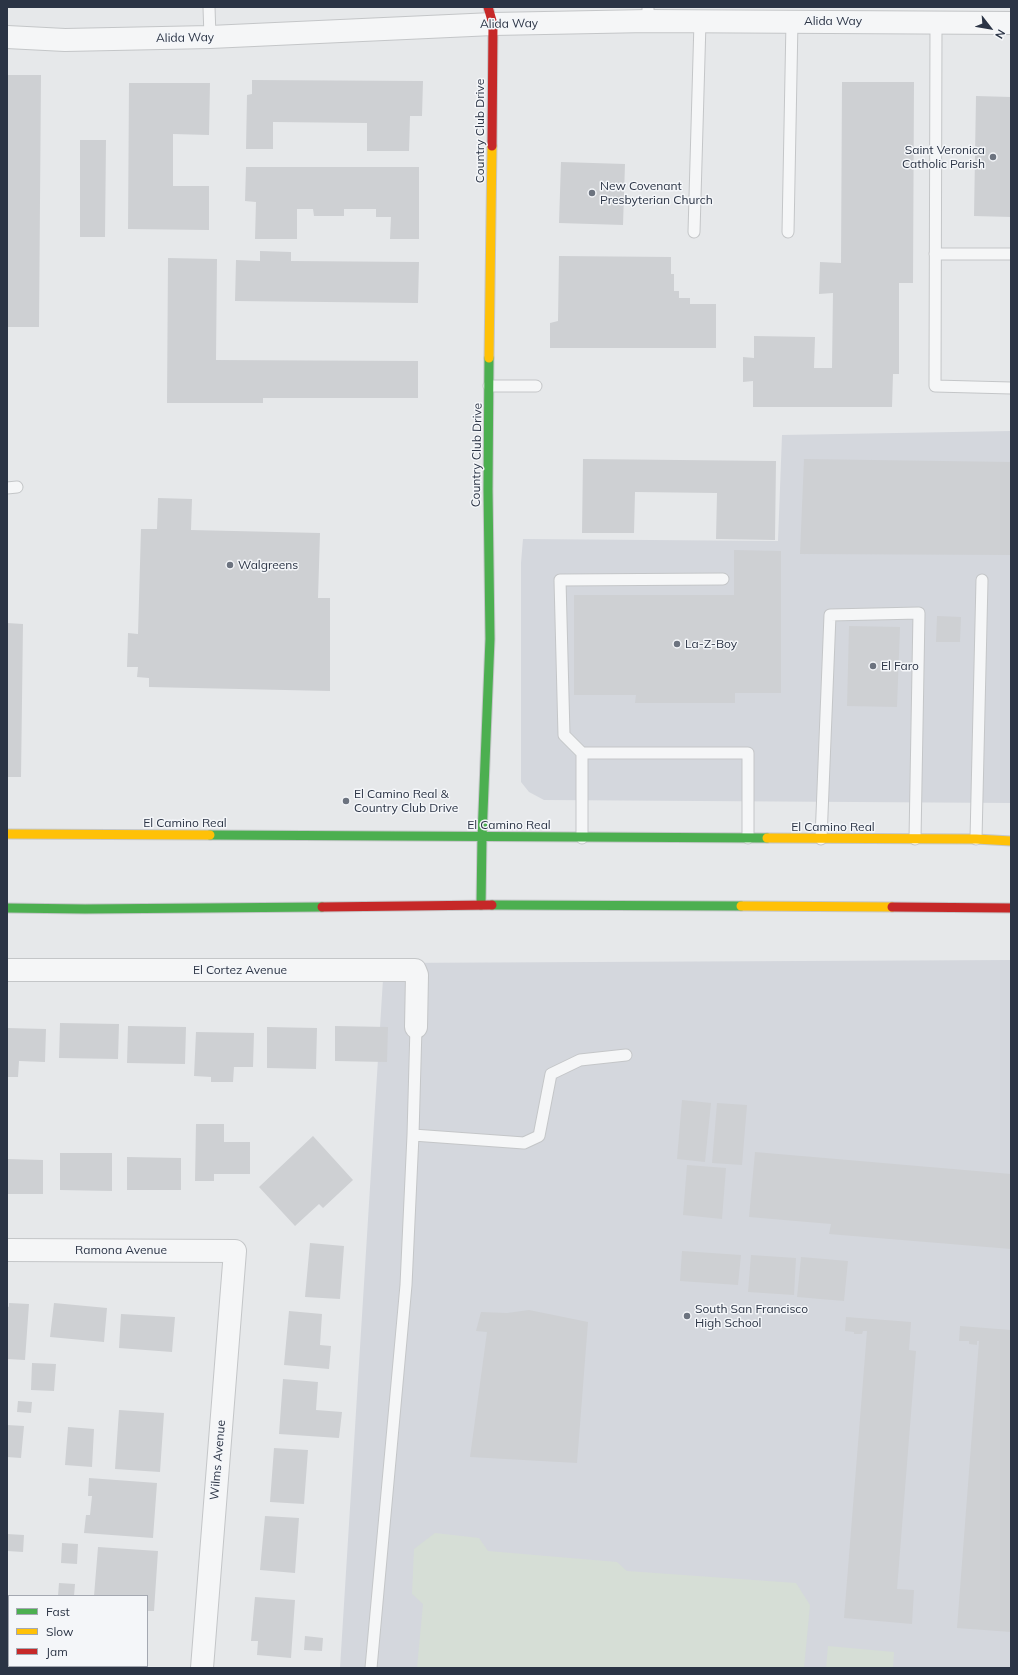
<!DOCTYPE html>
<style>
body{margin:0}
#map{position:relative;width:1018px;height:1675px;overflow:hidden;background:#e6e8ea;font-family:Mulish,sans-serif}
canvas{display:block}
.frame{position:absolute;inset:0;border:8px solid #2b3445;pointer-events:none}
.legend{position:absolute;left:8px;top:1595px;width:140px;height:72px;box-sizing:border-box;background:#f4f6f9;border:1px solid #a4a8b1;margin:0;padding:5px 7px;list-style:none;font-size:12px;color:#2b3445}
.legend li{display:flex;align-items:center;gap:8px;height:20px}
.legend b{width:20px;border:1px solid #a4a8b1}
.north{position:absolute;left:970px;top:8px;width:40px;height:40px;-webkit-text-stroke:3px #f4f6f9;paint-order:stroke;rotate:121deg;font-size:11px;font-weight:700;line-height:16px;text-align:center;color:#2b3445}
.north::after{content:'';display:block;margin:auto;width:14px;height:18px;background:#2b3445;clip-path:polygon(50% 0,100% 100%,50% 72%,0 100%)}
</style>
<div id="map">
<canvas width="1018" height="1675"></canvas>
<div class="frame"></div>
<ul class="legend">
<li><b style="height:5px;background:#4caf50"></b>Fast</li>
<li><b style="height:5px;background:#ffc107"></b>Slow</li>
<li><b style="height:5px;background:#c62828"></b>Jam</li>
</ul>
<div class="north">N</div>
</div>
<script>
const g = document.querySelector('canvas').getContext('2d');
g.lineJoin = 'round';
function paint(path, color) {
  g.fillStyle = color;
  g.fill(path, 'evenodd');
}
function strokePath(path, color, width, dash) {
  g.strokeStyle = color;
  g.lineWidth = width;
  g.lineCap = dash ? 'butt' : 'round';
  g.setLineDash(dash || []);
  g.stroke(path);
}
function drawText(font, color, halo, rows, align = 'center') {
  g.font = font + ' Mulish,sans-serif';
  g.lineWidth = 3;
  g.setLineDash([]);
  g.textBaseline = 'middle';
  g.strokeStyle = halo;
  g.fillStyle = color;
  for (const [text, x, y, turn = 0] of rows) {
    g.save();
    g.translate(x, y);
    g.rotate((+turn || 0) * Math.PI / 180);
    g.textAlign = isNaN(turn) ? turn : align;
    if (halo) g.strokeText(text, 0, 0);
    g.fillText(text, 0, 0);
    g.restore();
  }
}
const built = new Path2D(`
 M1011 431V803L544 800 529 792 521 782V563L523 539 778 541 782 435Z
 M1011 960V1668H340L384 963Z`);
const green = new Path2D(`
 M435 1533 479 1538 488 1551 617 1562 627 1571 796 1583 810 1605 804 1668H417L423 1604 412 1594 414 1549Z
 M828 1646 894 1652 893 1668H826Z`);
const building = new Path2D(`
 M7 75H41L39 327H7Z
 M252 80 423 81 422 116H410L409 151H367V123L273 122V149H246L247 95 252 94Z
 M842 82H914L913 283H899V374H893L892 407H753V381L743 382V357L754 358V336L815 337 814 368H832L833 293 819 294 820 262 841 263Z
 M129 83H210L209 135 173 134V186H209V230L128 229Z
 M976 96 1011 97V217L974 216Z
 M80 140H106L105 237H80Z
 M561 162 625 164 623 225 559 223Z
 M246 167H419V239H390L391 217H376V209H344V216H314L313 209H297V239H255L256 202 245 201Z
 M260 251 291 252V261L419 262 418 303 235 301 236 260 260 261Z
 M559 256 671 257V274H674V291H679V298H690V304H716V348H550V323L558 321Z
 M168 258 217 259 216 360 418 361V398H263V403H167Z
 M583 459 776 461 775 540 716 539 717 493 635 492 634 533H582Z
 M804 459 1011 462V555L800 554Z
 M158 498 192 499 191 530 320 533 318 598H330V691L149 687V678L137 677 138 667H127L128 633 138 634 141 529H157Z
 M734 550 781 551V693H735V703H635L636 695H574V595H734Z
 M937 616 961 617 960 642H936Z
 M7 623 23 624 21 777H7Z
 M849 626 900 627 897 707 847 706Z
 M60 1023 119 1024 118 1059 59 1058Z
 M128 1026 186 1027 185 1064 127 1063Z
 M335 1026 388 1027 387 1062 335 1061Z
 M267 1027 317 1028 316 1069 267 1068Z
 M7 1028 46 1029 45 1062 19 1061 18 1077H7Z
 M196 1032 254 1033 253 1067H234L233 1082H211V1077L194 1076Z
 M682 1100 711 1103 705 1162 677 1159Z
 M717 1103 747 1105 742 1165 712 1163Z
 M196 1124H224V1142H250V1174H214V1181H195Z
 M313 1136 353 1180 323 1208 319 1204 295 1226 259 1187Z
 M755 1152 1011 1174V1249L829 1234 831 1224 749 1217Z
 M60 1153H112V1191L60 1190Z
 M127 1157 181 1158V1190H127Z
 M7 1159 43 1160V1194H7Z
 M687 1165 726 1168 722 1219 683 1215Z
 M310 1243 344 1246 340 1299 305 1297Z
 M682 1251 741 1255 738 1285 680 1281Z
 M751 1255 796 1258 794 1295 748 1292Z
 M801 1257 848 1261 844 1301 797 1297Z
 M9 1303 29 1304 25 1360 7 1359V1306L9 1307Z
 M54 1303 107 1308 104 1342 50 1337Z
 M529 1310 588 1322 577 1463 470 1457 487 1332 476 1331 481 1312 507 1313Z
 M289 1311 322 1314 320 1345 331 1346 329 1369 284 1365Z
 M121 1314 175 1317 172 1352 119 1348Z
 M846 1317 911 1322 909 1350 916 1351 897 1589 914 1590 912 1624 844 1618 867 1331H863L862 1334H854V1332L845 1331Z
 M960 1326 1011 1330V1632L957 1628 979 1341H977V1345L969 1344V1341H959Z
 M32 1363 56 1364 54 1391 31 1390Z
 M283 1379 318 1382 316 1410 342 1412 339 1438 279 1434Z
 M18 1401 32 1402 31 1413 17 1412Z
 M119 1410 164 1413 160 1472 115 1469Z
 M7 1425 24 1426 21 1458 7 1457Z
 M68 1427 94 1429 92 1467 65 1465Z
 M274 1448 308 1450 304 1504 270 1502Z
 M89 1478 157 1483 153 1538 84 1533 86 1515H90L92 1496H88Z
 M265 1516 299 1518 295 1573 260 1570Z
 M7 1534 24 1535 23 1552 7 1551Z
 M62 1543 78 1544 77 1564 61 1563Z
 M98 1547 158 1551 154 1611H147V1596H94Z
 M59 1583 75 1584 74 1596H58Z
 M255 1597 295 1600 291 1658 257 1655 258 1641H251Z
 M305 1636 323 1638 322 1651 304 1650Z
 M56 1666H72V1668H56Z
 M109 1666H146V1668H109Z`);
const lane = new Path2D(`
 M209 7 210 37
 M648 21V7
 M936 22 935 386 1011 388
 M694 232 700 22
 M788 232 792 21
 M935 254H1011
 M489 386H536
 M7 488 17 487
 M582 753 564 735 560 580 723 579
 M582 838V753H748V838
 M821 839 830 615 919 613 915 839
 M976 839 982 580
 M413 1135 524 1143 539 1136 551 1074 580 1060 626 1055
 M371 1668 406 1285 413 1135 416 1027`);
const street = new Path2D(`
 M7 37 65 40 210 37 493 24 648 21 1011 23
 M7 970H415L417 975 416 1027
 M7 1250 235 1251 202 1668`);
const fast = new Path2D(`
 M210 835 767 838
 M481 905 482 837 490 639 488 489 489 358
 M492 905 741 906
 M7 908 85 909 322 907`);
const slow = new Path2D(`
 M489 358 492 146
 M7 834 210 835
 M767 838 976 839 1011 841
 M741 906 892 907`);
const jam = new Path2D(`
 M488 7 493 24 492 146
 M322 907 492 905
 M892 907 1011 908`);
const markers = [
 [993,157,4,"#6c737f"],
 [592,193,4,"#6c737f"],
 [230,565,4,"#6c737f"],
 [677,644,4,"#6c737f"],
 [873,666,4,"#6c737f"],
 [346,801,4,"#6c737f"],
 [687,1316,4,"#6c737f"]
];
const streetNames = [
 ["Alida Way",833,21],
 ["Alida Way",509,24,-1],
 ["Alida Way",185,38,-1],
 ["Country Club Drive",480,131,-90],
 ["Country Club Drive",477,455,-89],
 ["El Camino Real",185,823],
 ["El Camino Real",509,825],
 ["El Camino Real",833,827],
 ["El Cortez Avenue",240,970],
 ["Ramona Avenue",121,1250],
 ["Wilms Avenue",218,1460,-85]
];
const poiNames = [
 ["Saint Veronica",985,150,"right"],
 ["Catholic Parish",985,164,"right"],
 ["New Covenant",600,186],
 ["Presbyterian Church",600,200],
 ["Walgreens",238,565],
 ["La-Z-Boy",685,644],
 ["El Faro",881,666],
 ["El Camino Real &",354,794],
 ["Country Club Drive",354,808],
 ["South San Francisco",695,1309],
 ["High School",695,1323]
];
paint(built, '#d4d7dd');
paint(green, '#d6ded6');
paint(building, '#ced0d3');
strokePath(lane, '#c4c6c8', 13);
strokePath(street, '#c4c6c8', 24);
strokePath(fast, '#c4c6c8', 11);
strokePath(slow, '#c4c6c8', 11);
strokePath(jam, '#c4c6c8', 11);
strokePath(lane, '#f5f6f7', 11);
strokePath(street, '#f5f6f7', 22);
strokePath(fast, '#4caf50', 9);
strokePath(slow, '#ffc107', 9);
strokePath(jam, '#c62828', 9);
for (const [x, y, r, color] of markers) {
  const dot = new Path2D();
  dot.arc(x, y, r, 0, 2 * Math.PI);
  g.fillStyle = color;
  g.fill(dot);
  strokePath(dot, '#f4f6f9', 1.5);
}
drawText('12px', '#2b3445', '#f4f6f9', streetNames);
drawText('12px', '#2b3445', '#f4f6f9', poiNames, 'left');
</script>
